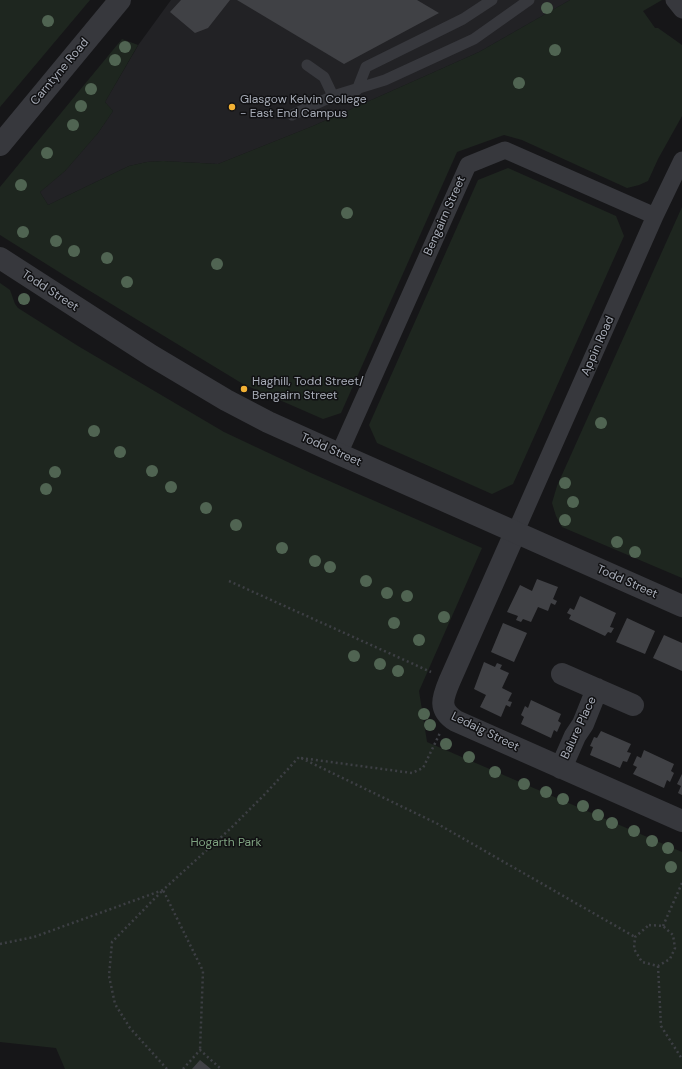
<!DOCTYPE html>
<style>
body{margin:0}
canvas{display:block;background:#161618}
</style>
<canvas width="682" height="1069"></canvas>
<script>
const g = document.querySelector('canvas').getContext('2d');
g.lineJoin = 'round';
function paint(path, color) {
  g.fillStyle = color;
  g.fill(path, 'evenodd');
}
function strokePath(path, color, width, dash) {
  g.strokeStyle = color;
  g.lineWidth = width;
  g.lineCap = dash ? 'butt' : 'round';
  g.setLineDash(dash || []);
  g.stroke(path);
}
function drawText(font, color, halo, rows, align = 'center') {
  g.font = font + ' "DM Sans",sans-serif';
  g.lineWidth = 3;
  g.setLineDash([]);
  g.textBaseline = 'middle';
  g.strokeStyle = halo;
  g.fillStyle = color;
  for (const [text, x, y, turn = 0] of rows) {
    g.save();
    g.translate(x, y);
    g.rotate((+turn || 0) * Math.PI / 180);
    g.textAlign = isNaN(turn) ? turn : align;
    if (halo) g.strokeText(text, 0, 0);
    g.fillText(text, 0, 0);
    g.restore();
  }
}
const built = new Path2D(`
 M171 0H570L479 52 313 126 218 164 163 161 147 162 129 166 48 205 40 192 65 171 98 133 113 111 105 102 139 44Z`);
const green = new Path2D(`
 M0 0H90L0 107Z
 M570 0H662L643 11 655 28H658L682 45V116L658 159 648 181 639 185 627 188 522 140 504 135 457 152 341 413 323 419 243 384 67 277 0 235V187L122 39 138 45 105 102 113 111 98 133 65 171 40 192 48 205 129 166 147 162 163 161 218 164 313 126 479 52Z
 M508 168 616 216 624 236 513 484 492 494 377 443 369 425 478 180Z
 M682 207V578L562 527 556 516 552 503 557 486Z
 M0 283 10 290 15 304 18 308 78 346 224 432 311 473 482 548 419 691 427 742 682 852V1069H65L56 1048 0 1042Z`);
const building = new Path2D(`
 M181 0H230L208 28 195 33 170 12Z
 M237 0H417L439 13 344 64Z
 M537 579 558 587 553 599 557 601 555 605 551 603 548 611 538 607 531 622 523 619 521 622 516 620 518 616 507 612 520 585 532 591Z
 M580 596 616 613 610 627 614 628 611 633 608 632 605 636 569 619 571 615 567 613 570 608 574 610Z
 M627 618 655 631 645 654 616 642Z
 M503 623 527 633 514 662 491 652Z
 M664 635 682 643V671L653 658Z
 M484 662 495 667 497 663 502 665 500 669 509 673 502 688 512 693 508 701 512 702 510 707 506 705 501 717 480 707 486 695 474 689Z
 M531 700 561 714 558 721 561 723 557 732 554 730 551 738 521 724 524 717 521 715 525 706 528 708Z
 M601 731 631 744 627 752 631 753 627 762 623 761 620 768 590 755 593 747 590 746 594 737 597 738Z
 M644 750 674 764 671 771 674 773 670 782 667 780 664 788 633 774 637 767 633 765 637 756 641 758Z
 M682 774V795L678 793 681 786 677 784Z
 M200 1060 211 1069H192Z`);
const path = new Path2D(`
 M229 581 431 672
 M301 758 412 773 423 768 440 733
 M649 925 663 926 673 935 675 948 670 959 658 966 642 962 634 949 635 937Z
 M663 926 682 883
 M0 944 34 937 163 890 230 829 266 793 299 757 436 823 635 937
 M658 966 661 1026 682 1059
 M167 1069 130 1028 115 1004 109 976 112 942 163 890 203 971 200 1050
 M183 1069 200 1050 221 1069`);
const service = new Path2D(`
 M307 65 324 77 333 96
 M357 90 366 67 463 19 492 0
 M292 115 333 96 385 80 474 39 529 0`);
const pedestrian = new Path2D(`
 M674 0 682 10
 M339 454 468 165 505 150 655 216
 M515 533 655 216 682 160`);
const minor = new Path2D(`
 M515 533 450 680C443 697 437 709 456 721L682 821
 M562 674 633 705
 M561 768 575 736 583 724 597 689`);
const tertiary = new Path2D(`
 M0 145 120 0
 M0 258 152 356 226 400 268 422 339 454 682 606`);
const trees = [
 [547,8],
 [48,21],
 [125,47],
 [555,50],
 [115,60],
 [519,83],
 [91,89],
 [81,106],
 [73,125],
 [47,153],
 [21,185],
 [347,213],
 [23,232],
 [56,241],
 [74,251],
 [107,258],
 [217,264],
 [127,282],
 [24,299],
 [601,423],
 [94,431],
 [120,452],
 [152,471],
 [55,472],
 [565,483],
 [171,487],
 [46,489],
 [573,502],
 [206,508],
 [565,520],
 [236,525],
 [617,542],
 [282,548],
 [635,552],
 [315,561],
 [330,567],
 [366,581],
 [387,593],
 [407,596],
 [444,617],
 [394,623],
 [419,640],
 [354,656],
 [380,664],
 [398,671],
 [424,714],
 [430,725],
 [446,744],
 [469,757],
 [495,772],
 [524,784],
 [546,792],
 [563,799],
 [583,806],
 [598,815],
 [612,823],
 [634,831],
 [652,841],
 [668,848],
 [671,867]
];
const markers = [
 [232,107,4,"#f2b134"],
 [244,389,4,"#f2b134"]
];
const streetNames = [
 ["Carntyne Road",60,72,-50],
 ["Bengairn Street",445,216,-66],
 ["Todd Street",50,291,33],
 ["Appin Road",598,346,-66],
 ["Todd Street",331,450,24],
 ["Todd Street",627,582,24],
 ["Balure Place",579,728,-65],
 ["Ledaig Street",485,732,26]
];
const poiNames = [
 ["Glasgow Kelvin College",240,100],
 ["- East End Campus",240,114],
 ["Haghill, Todd Street/",252,382],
 ["Bengairn Street",252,396]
];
const parkNames = [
 ["Hogarth Park",226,843]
];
paint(built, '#222225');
paint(green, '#1e261f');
paint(building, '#404145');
strokePath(path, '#3d3f44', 2.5, [2, 3]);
strokePath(service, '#37383d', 11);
strokePath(pedestrian, '#37383d', 17);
strokePath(minor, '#37383d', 22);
strokePath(tertiary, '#37383d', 22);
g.fillStyle = '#506452';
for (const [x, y] of trees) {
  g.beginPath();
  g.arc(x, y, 6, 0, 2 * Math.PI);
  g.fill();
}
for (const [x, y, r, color] of markers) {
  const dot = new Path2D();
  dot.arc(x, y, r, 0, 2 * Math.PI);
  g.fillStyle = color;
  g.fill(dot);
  strokePath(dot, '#111113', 1.5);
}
drawText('12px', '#a8adb8', '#111113', streetNames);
drawText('12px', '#a8adb8', '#111113', poiNames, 'left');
drawText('12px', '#7fa381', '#111113', parkNames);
</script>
